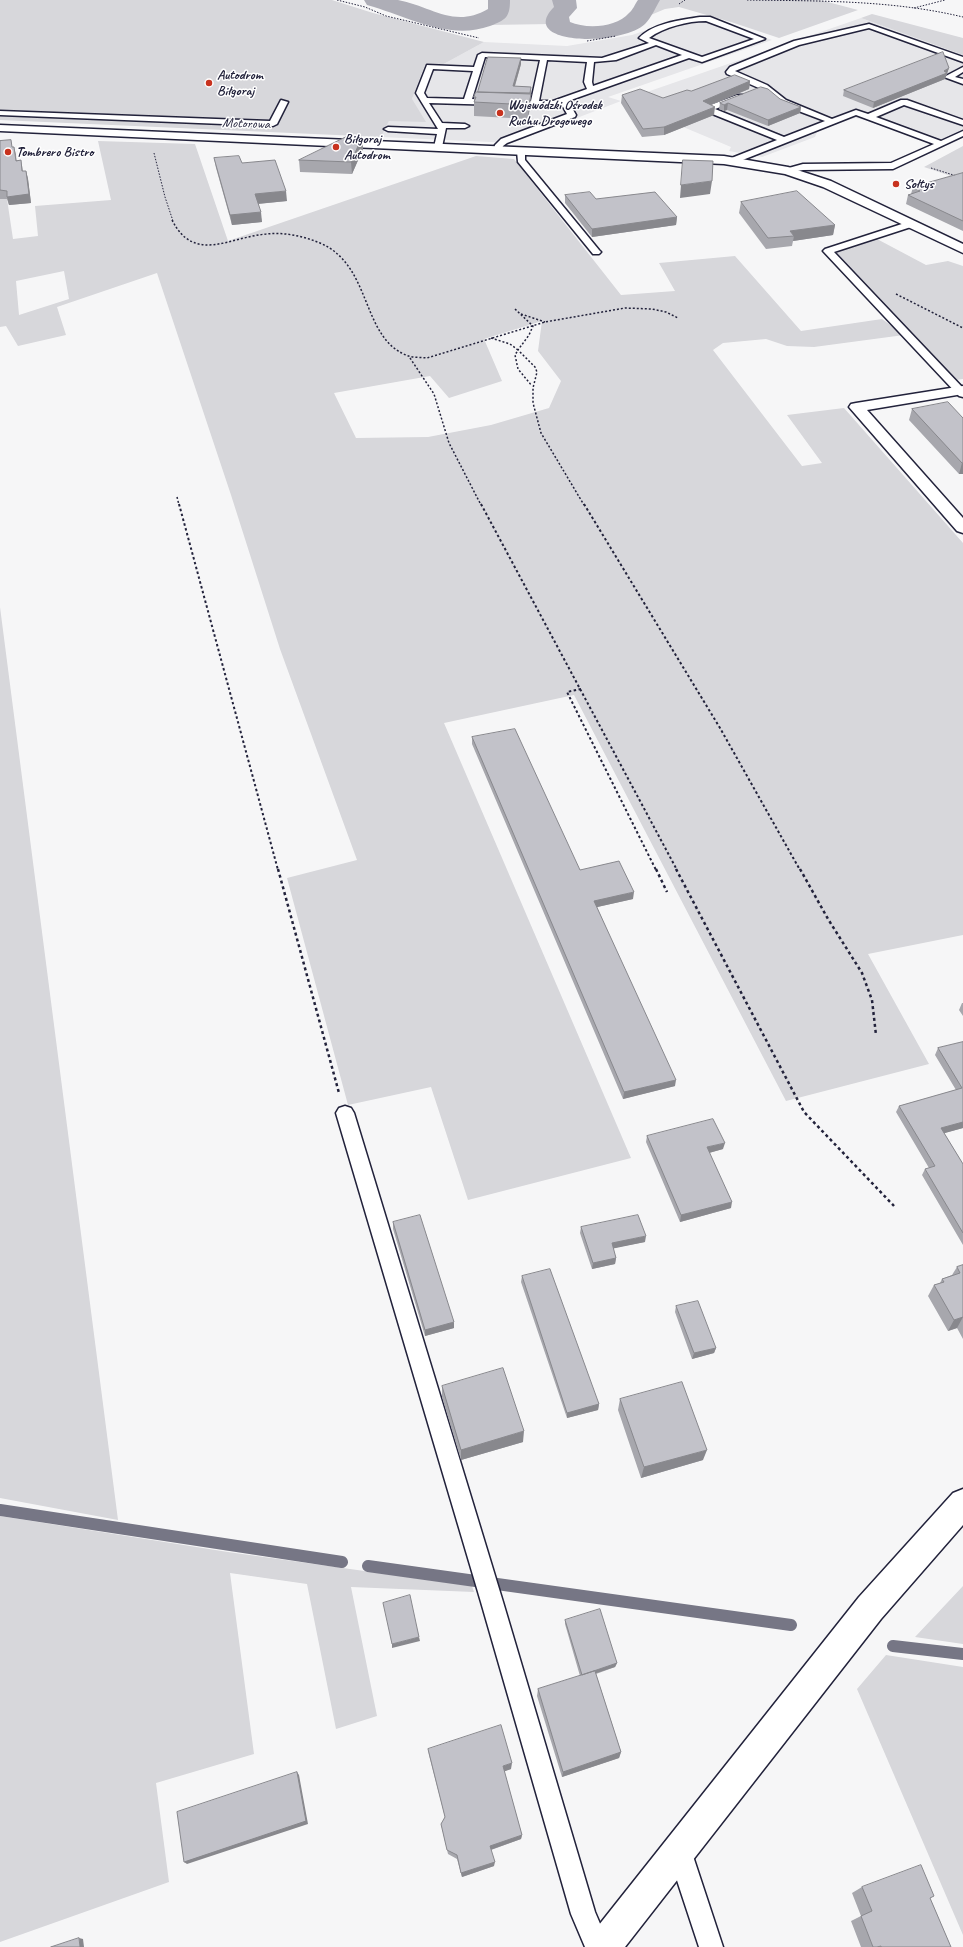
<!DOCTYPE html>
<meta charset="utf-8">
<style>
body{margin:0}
canvas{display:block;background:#f6f6f7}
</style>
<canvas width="963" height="1947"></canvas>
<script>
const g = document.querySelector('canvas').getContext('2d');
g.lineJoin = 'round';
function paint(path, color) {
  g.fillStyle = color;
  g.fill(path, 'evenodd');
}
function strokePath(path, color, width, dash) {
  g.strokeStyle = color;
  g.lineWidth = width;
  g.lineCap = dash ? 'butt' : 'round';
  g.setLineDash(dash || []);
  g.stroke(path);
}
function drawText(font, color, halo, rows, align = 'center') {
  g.font = font + ' Caveat,sans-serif';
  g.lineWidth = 3;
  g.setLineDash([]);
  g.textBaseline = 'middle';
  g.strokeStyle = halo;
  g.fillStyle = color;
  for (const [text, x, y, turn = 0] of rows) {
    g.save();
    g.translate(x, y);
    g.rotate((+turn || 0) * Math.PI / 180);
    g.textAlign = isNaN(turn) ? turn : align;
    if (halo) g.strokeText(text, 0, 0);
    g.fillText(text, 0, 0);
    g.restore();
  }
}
const built = new Path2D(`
 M698 16 712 18 772 40 608 97 621 101 861 18 963 55V137L939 147 878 122 855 118 818 130 815 137 762 157 729 151 731 147 621 101 512 143 381 137 389 121 412 99 425 65 440 66 484 42 567 46 632 35 682 18Z`);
const green = new Path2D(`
 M0 0H332L373 13 484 42 440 66 425 65 412 99 426 122 389 121 381 137 0 120Z
 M505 0H558L560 2 552 18 555 17 550 23 552 24 488 25 506 11 507 4Z
 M655 0H820L858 10 779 38 731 22 679 7 665 9 646 17Z
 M872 14 963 38V55L861 18Z
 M98 141 195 144 228 241 476 156 514 159 621 295 675 291 659 263 735 256 801 331 882 319 904 335 814 347 787 346 766 339 723 343 713 350 802 466 822 463 787 415 844 408 963 543V935L868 954 929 1064 786 1101 574 695 444 723 631 1158 468 1200 431 1087 348 1105 287 878 357 860 280 649 231 495 157 273 57 307 66 335 18 346 6 326 0 327V199H7L13 239 38 236 35 206 111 200ZM64 271 69 299 19 315 16 281ZM542 321 538 351 561 381 549 408 491 425 428 437 356 438 334 393 430 376 449 398 502 381 484 339Z
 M963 146V180L924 167Z
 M877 239 926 265 948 261 963 266V379L956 380 835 252Z
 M0 607 118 1520 0 1498Z
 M0 1516 228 1552 472 1586 474 1592 351 1587 377 1716 336 1729 307 1584 230 1573 254 1754 156 1783 169 1882 0 1942Z
 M963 1586V1644L915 1637Z
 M886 1655 963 1667V1935L857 1689Z`);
const stream = new Path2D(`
 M0 1510 342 1562
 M368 1566 791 1625
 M893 1646 963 1654`);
const river = new Path2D(`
 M364 0C375 0 387 0 398 0 431 6 454 29 488 9V0H510C510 17 506 20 490 26 451 40 412 19 374 7L367 5Z
 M552 0H576L577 8 569 17 570 22C586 29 616 28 629 13 633 10 635 4 638 0H660C656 7 651 18 645 24 620 47 516 45 554 7Z`);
const pathFar3 = new Path2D(`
 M337 0 365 7 386 16 479 38
 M747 0C819 1 892 0 963 17
 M679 4 685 0
 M914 8 945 0
 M587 41 616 36
 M154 153 165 197 173 221
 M931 168 963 178`);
const pathFar2 = new Path2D(`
 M172 220C194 264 230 237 266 234 284 232 303 236 320 243 372 265 361 337 406 355 412 358 420 357 427 358L545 322 625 308 652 309 666 312 678 318
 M896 294 963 328
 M515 309 533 326 529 335 518 350 535 367 537 372 533 388V403L541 433 584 505
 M521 314 545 322
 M491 338 510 344 518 350 515 355 518 369 532 386
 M410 358 434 394 449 443 481 505
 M177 497 179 505`);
const pathFar1 = new Path2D(`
 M179 504 278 870
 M481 504 677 870
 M584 504 720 728 800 870
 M581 689 567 692 656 870`);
const path = new Path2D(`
 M278 869 339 1093
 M656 869 667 892
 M676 869 804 1112 894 1206
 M800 869 828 919 862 973 872 1000 876 1035`);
const lane = new Path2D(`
 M700 17H710L765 39 702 62 689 58 568 101 576 115 575 117 507 143 503 146 501 152 498 153 494 150 495 145 501 139 567 114 561 103 554 105 535 106 429 103 442 123 465 124 469 126 465 128H446L442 147 438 150 434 147 437 134 388 131 384 129 388 127 438 129 416 93 427 65 474 67 478 55 482 53 602 58 649 43 639 38C653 23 681 20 700 17ZM706 21 754 39 702 57 649 38C664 27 688 21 706 21ZM656 45 682 55 593 86 592 82 594 62 616 60ZM485 57 540 60 531 101 472 99ZM547 60 587 62 584 82 587 89 553 101H539ZM433 69 473 71 464 99 427 98 424 93Z
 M869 24 963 57V62L869 28 799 45 735 71 767 85 786 100 832 119 856 110 868 114 901 100H907L963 120V125L904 105 876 117 941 141 963 131V136L893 169 803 170 785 173V169L803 164 891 163 934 144 856 115 735 163H729V159L777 140 705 111V107L737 95H743V99L715 109 784 137 825 121 780 104 761 89 727 74 726 72 730 67 794 41Z
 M963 67V72L955 77 963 79V84L944 77Z
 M281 100 288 102 277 124 273 126 0 115V111L270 121Z
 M521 148 525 151V160L599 250 601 252 599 254H593L518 162 517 151Z
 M911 221 914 222V226L834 252 963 388V397L959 396 823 251 825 249Z
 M345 1106 351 1108 354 1113 503 1602 595 1912 610 1947H585L571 1914 481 1602 336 1113 339 1108Z
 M679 1838 688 1841 691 1850 723 1947H699L667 1850 670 1841Z`);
const street = new Path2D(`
 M963 386V394L867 410 963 518V533L957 531 849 407 851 404 856 403Z
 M963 1489V1525L881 1619 625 1947H586L591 1935 859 1597 953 1493Z`);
const secondary = new Path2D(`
 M0 125 724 156 788 167 831 181 963 244V253L823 187 785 174 724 164 0 131Z`);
const wall = new Path2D(`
 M521 58V64L515 86 531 87 530 107 528 119 474 116V97Z
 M949 68 945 79 873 108 843 96 844 90Z
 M750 81 749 89 711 105 714 115 664 135 642 137 621 103 622 95 663 98 691 91Z
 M780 99 801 107 800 113 768 126 727 110 724 111 719 109 720 103Z
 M362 137 363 149 352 174 300 172 299 160Z
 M11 140 12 147H14L16 160H21L23 171H26L28 179 31 203 9 205 7 199H0V141Z
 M214 158 242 163 287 201 258 204 262 222 232 225 216 168Z
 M963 173V231L906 204 908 195 911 194 913 187Z
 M565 195 596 199 677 217 676 225 592 237 565 203Z
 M741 202 835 225 833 235 793 241 792 246 766 249 739 213Z
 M912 409 963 418V474H959L909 420Z
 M472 737 580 870 633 899 597 907 675 1086 623 1099 472 744Z
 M962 1003H963V1016L959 1010Z
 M963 1042V1128L944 1133 963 1164V1245L922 1175 925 1169 929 1168 896 1112 899 1106 956 1090 935 1055 938 1048Z
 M647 1136 723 1149 709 1153 731 1208 680 1222 646 1142Z
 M393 1222 454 1328 425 1336 393 1229Z
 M581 1227 645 1242 613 1248 616 1258 615 1264 592 1269 580 1233Z
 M963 1265V1339L957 1328 948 1331 928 1296 934 1285 940 1283 942 1279 952 1275 957 1267Z
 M522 1276 599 1404 598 1410 567 1418 521 1282Z
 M676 1306 716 1348 714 1353 692 1359 675 1312Z
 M442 1386 523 1442 461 1460 442 1397Z
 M620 1399 703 1460 641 1478 618 1410Z
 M565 1620 617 1663 615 1667 596 1674 621 1752 619 1758 562 1777 537 1696 538 1689 580 1676 565 1624Z
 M428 1749 511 1769 504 1771 522 1835 521 1839 491 1850 494 1866 462 1877 457 1859 448 1854 441 1824 445 1817 429 1755Z
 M862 1887 934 1896 930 1898 951 1947H861L851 1921 861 1916 852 1893Z`);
const shadedWall = new Path2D(`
 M521 58V64L513 92V86Z
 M949 68 945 79 873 108 874 102 944 71Z
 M750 81 749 89 703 108V101Z
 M531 87 530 107 528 119 529 105Z
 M728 103 727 110 724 111V105Z
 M715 107 714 115 664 135V127Z
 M801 107 800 113 768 126V120Z
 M362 137 363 149 352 174 351 162Z
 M14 147 16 155 17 169 16 161Z
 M26 171 28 179 31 203 9 205 7 197Z
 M712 181 710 194 680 198 681 185Z
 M286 191 287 201 256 204 255 194Z
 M261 212 262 222 232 225 230 215Z
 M677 217 676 225 592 237V229Z
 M835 225 833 235 793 241 794 236 790 231Z
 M962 463H963V474H959Z
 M634 892 633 899 593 908 594 901Z
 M676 1080 675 1086 623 1099 624 1092Z
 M963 1122V1128L938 1135 941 1128Z
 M725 1143 723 1149 705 1154 707 1147Z
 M732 1202 731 1208 680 1222 681 1215Z
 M646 1236 645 1242 611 1249 612 1243Z
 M616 1258 615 1264 592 1269 593 1263Z
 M963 1317 957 1328 948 1331 954 1320Z
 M454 1322V1328L425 1336V1330Z
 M716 1348 714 1353 692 1359 694 1353Z
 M599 1404 598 1410 567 1418V1413Z
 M524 1431 523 1442 461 1460V1450Z
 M707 1450 703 1460 641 1478 644 1467Z
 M419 1637 420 1641 392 1648V1644Z
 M617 1663 615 1667 581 1678 582 1675Z
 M621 1752 619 1758 562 1777 563 1772Z
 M512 1763 511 1769 503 1772V1766Z
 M297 1772 299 1775 308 1824 187 1864 184 1862Z
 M522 1835 521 1839 490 1850V1846Z
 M495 1862 494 1866 462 1877 461 1873Z
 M79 1938 83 1939 84 1947H80Z`);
const building = new Path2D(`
 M943 52 949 68 944 71 947 73 874 102 844 90Z
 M488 57 521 58 513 86 531 87 530 93 478 92Z
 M735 75 750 81 703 101 715 107 664 127 643 129 622 95 640 89 663 98 687 90 691 91Z
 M761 87 768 89 780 99 801 107 768 120 728 103 724 105 720 103Z
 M476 92 531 94 529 105 474 102 476 97H474Z
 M348 136 362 137 351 162 299 160Z
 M11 140 12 147H14L16 161 21 160 22 171H26L29 194 7 197V191L0 190V141Z
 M239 156 242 163 275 160 286 191 255 194 261 212 230 215 214 158Z
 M683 160 713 161 712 181 681 185Z
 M963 173V221L908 195 920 191 913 187Z
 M797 191 835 225 790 231 794 236 768 238 741 202Z
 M590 192 596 199 655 192 677 217 592 229 565 195Z
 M948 402 963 418V463H962L912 409Z
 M515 729 580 870 619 861 634 892 594 901 676 1080 624 1092 472 737Z
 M963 1042V1122L941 1128 963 1164V1233L925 1169 935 1166 899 1106 962 1088 938 1048Z
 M713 1119 725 1143 707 1147 732 1202 681 1215 647 1136Z
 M420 1215 454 1322 425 1330 393 1222Z
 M638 1215 646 1236 612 1243 616 1258 593 1263 581 1227Z
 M963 1265V1317L954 1320 934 1285 944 1282 942 1279 960 1273 957 1267Z
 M550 1269 599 1404 567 1413 522 1276Z
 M698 1301 716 1348 694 1353 676 1306Z
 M503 1368 524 1431 461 1450 442 1386Z
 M682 1382 707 1450 644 1467 620 1399Z
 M410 1595 419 1637 392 1644 383 1603Z
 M600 1609 617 1663 582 1675 565 1620Z
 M595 1671 621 1752 563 1772 538 1689Z
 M501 1725 512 1763 503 1766 522 1835 490 1846 495 1862 461 1873 457 1855 447 1850 441 1824 445 1817 428 1749Z
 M297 1772 306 1821 184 1862 177 1812Z
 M921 1865 934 1896 930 1898 951 1947H881V1946L877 1947H873L861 1916 872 1911 862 1887Z
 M79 1938 80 1947H51Z`);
const markers = [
 [209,83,4,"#c8321e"],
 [500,113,4,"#c8321e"],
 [336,147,4,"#c8321e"],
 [8,152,4,"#c8321e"],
 [896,184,4,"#c8321e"]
];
const farPoinames = [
 ["Autodrom",217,75],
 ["Biłgoraj",217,91],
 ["Wojewódzki Ośrodek",508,105],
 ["Ruchu Drogowego",508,121],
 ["Biłgoraj",344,139],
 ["Autodrom",344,155],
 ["Tombrero Bistro",16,152],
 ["Sołtys",904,184]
];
const farStreetnames = [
 ["Motorowa",246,124,2]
];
paint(built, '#e6e6e9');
paint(green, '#d7d7db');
strokePath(stream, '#767685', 12);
paint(river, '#aeaeb7');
strokePath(lane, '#22223b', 3);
strokePath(street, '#22223b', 3);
strokePath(secondary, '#22223b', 3);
strokePath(pathFar3, '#22223b', 1, [1.5, 1.5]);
strokePath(pathFar2, '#22223b', 1.5, [2, 2]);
strokePath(pathFar1, '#22223b', 2, [2.5, 2.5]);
strokePath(path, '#22223b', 2.5, [3, 3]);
paint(lane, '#fff');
paint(street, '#fff');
paint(secondary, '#fff');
paint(wall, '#a7a7ad');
paint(shadedWall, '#88888d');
paint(building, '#c2c2c9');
strokePath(building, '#88888d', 1);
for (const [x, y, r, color] of markers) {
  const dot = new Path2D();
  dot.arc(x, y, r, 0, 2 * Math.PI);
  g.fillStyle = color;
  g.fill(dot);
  strokePath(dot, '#fff', 1.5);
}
drawText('bold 14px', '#22223b', '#fff', farPoinames, 'left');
drawText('14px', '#22223b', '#fff', farStreetnames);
</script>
